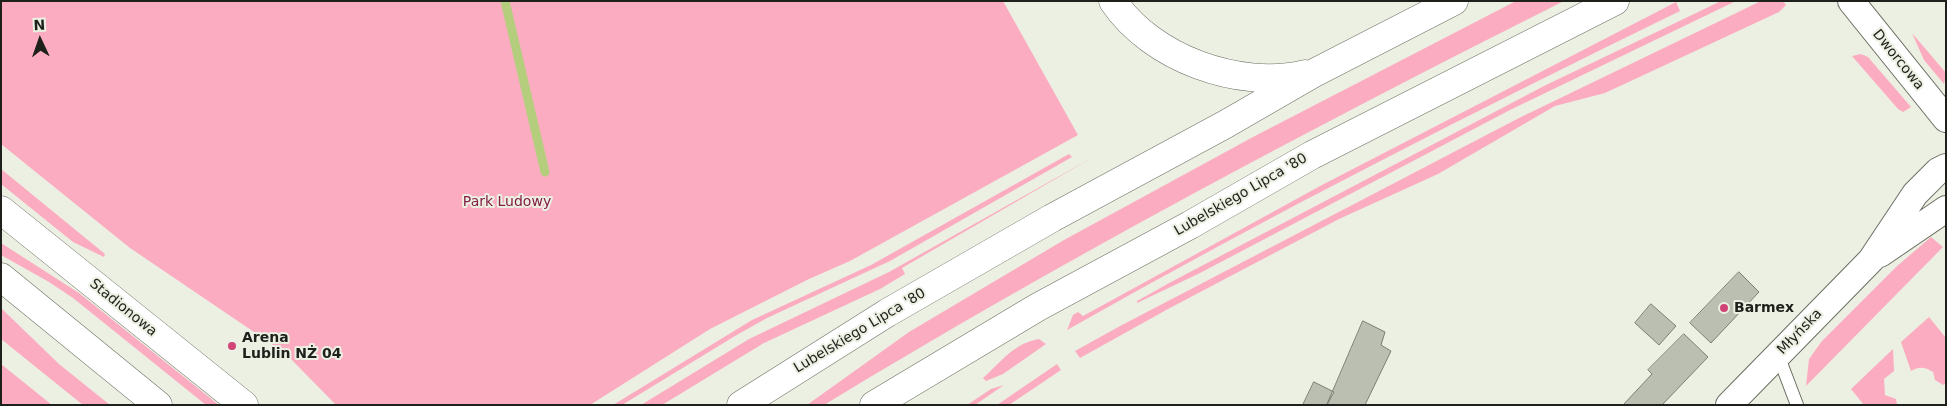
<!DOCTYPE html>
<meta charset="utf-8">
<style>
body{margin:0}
#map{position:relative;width:1947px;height:406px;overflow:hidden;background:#ebf0e2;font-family:"DejaVu Sans",sans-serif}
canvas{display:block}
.frame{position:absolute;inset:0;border:2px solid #1e201b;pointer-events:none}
.north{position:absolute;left:15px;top:15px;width:50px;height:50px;-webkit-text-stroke:4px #ebf0e2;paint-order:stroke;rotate:357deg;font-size:14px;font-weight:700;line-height:20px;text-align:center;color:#1e201b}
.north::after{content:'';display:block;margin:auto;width:18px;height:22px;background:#1e201b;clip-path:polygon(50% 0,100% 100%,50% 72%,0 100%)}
</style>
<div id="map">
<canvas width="1947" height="406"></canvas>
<div class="frame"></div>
<div class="north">N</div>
</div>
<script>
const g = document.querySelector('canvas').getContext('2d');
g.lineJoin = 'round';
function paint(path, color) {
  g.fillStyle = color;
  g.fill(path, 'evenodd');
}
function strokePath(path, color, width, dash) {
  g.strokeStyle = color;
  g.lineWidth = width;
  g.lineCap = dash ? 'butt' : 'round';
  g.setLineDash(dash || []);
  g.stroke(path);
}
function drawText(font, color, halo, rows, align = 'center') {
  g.font = font + ' "DejaVu Sans",sans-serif';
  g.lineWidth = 4;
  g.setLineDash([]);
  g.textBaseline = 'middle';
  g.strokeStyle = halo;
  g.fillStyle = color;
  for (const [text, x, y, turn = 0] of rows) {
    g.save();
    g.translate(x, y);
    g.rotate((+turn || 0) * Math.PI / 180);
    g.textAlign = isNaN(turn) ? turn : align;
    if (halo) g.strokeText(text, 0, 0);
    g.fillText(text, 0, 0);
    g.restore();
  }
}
const green = new Path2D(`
 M1 1H1003L1078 135 850 261 809 279 710 329 590 405H336L285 353 130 248 1 144Z
 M1516 1H1564C1313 127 1064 259 824 405H807L909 332 1064 240 1253 137Z
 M1721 1H1736L1510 110 1200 273 1137 303V301L1171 282 1544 86Z
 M1761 1H1783L1786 5 1779 12 1605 93 1555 106 1438 174 1339 219 1168 309 1080 358 1075 351 1122 325 1519 118Z
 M1676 2 1680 11C1473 112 1268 216 1067 330L1073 315 1078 312 1083 316 1322 185Z
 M1912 33 1946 73 1944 84 1924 60Z
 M1861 54 1868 57 1911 107 1903 112 1898 109 1852 56Z
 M1069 154 1072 157 890 261 767 318 735 336 622 405H613L752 320 871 265Z
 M1095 156 902 268 905 274 880 289 764 343 662 405H641L749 339 889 272Z
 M1 169 105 254 104 257 73 242 1 184Z
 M1931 237 1943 247 1806 386 1809 359 1822 341 1896 267Z
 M1 243 79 293 219 405H206L73 298 49 282 1 255Z
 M1 308 59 364 110 405H83L1 339Z
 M1929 317 1946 338V383L1943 385 1935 380 1933 372C1925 367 1920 366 1911 371L1901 342Z
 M1039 339 1046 344 1003 374 986 381 983 378C1001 362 1014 343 1039 339Z
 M1893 349 1894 371 1884 379 1885 395 1896 399 1897 405H1864L1851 389Z
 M1 364 52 405H1Z
 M1057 364 1061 370 1009 405H997Z
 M1004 385 975 405H967L991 389Z`);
const stream = new Path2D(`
 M505 1 545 172`);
const building = new Path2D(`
 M1739 272 1759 292 1711 343 1690 323Z
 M1651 304 1676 326 1659 345 1635 323Z
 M1363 321 1385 332 1381 345 1391 351 1365 405H1327Z
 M1684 334 1708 357 1662 405H1623L1652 374 1648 370Z
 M1314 382 1334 392 1327 405H1303Z`);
const service = new Path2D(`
 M1778 355 1797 405`);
const minor = new Path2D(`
 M1851 1 1946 119
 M1880 254 1946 209
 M1729 405 1871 260 1915 194 1938 171 1946 167`);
const tertiary = new Path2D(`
 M1 210 244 405
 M1 277 158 405`);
const secondary = new Path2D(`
 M1113 1C1151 58 1239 90 1305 74
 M741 405 887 313 1052 218 1226 124 1316 72 1454 1
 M874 405 1038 307 1190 225 1312 155 1615 1`);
const markers = [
 [1724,308,5,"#d04477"],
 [232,346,5,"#d04477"]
];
const streetNames = [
 ["Dworcowa",1898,60,51],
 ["Lubelskiego Lipca '80",1241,195,-30],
 ["Stadionowa",123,308,39],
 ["Lubelskiego Lipca '80",860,331,-31],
 ["Młyńska",1800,332,-46]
];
const parkNames = [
 ["Park Ludowy",507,202]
];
const poiNames = [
 ["Barmex",1734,308],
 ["Arena",242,338],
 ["Lublin NŻ 04",242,354]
];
paint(green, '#fcacc1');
strokePath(stream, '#b4ce7e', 9);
paint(building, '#babfb2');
strokePath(building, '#7a7e72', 1);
strokePath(service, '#6b6f63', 14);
strokePath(minor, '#6b6f63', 28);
strokePath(tertiary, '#6b6f63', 29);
strokePath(secondary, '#6b6f63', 29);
strokePath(service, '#fff', 12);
strokePath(minor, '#fff', 26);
strokePath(tertiary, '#fff', 28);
strokePath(secondary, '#fff', 28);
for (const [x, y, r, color] of markers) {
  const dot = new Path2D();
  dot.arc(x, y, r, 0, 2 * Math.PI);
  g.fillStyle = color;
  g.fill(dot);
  strokePath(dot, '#ebf0e2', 2);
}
drawText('14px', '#1e201b', '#ebf0e2', streetNames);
drawText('14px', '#831e45', '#ebf0e2', parkNames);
drawText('bold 14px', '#1e201b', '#ebf0e2', poiNames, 'left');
</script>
